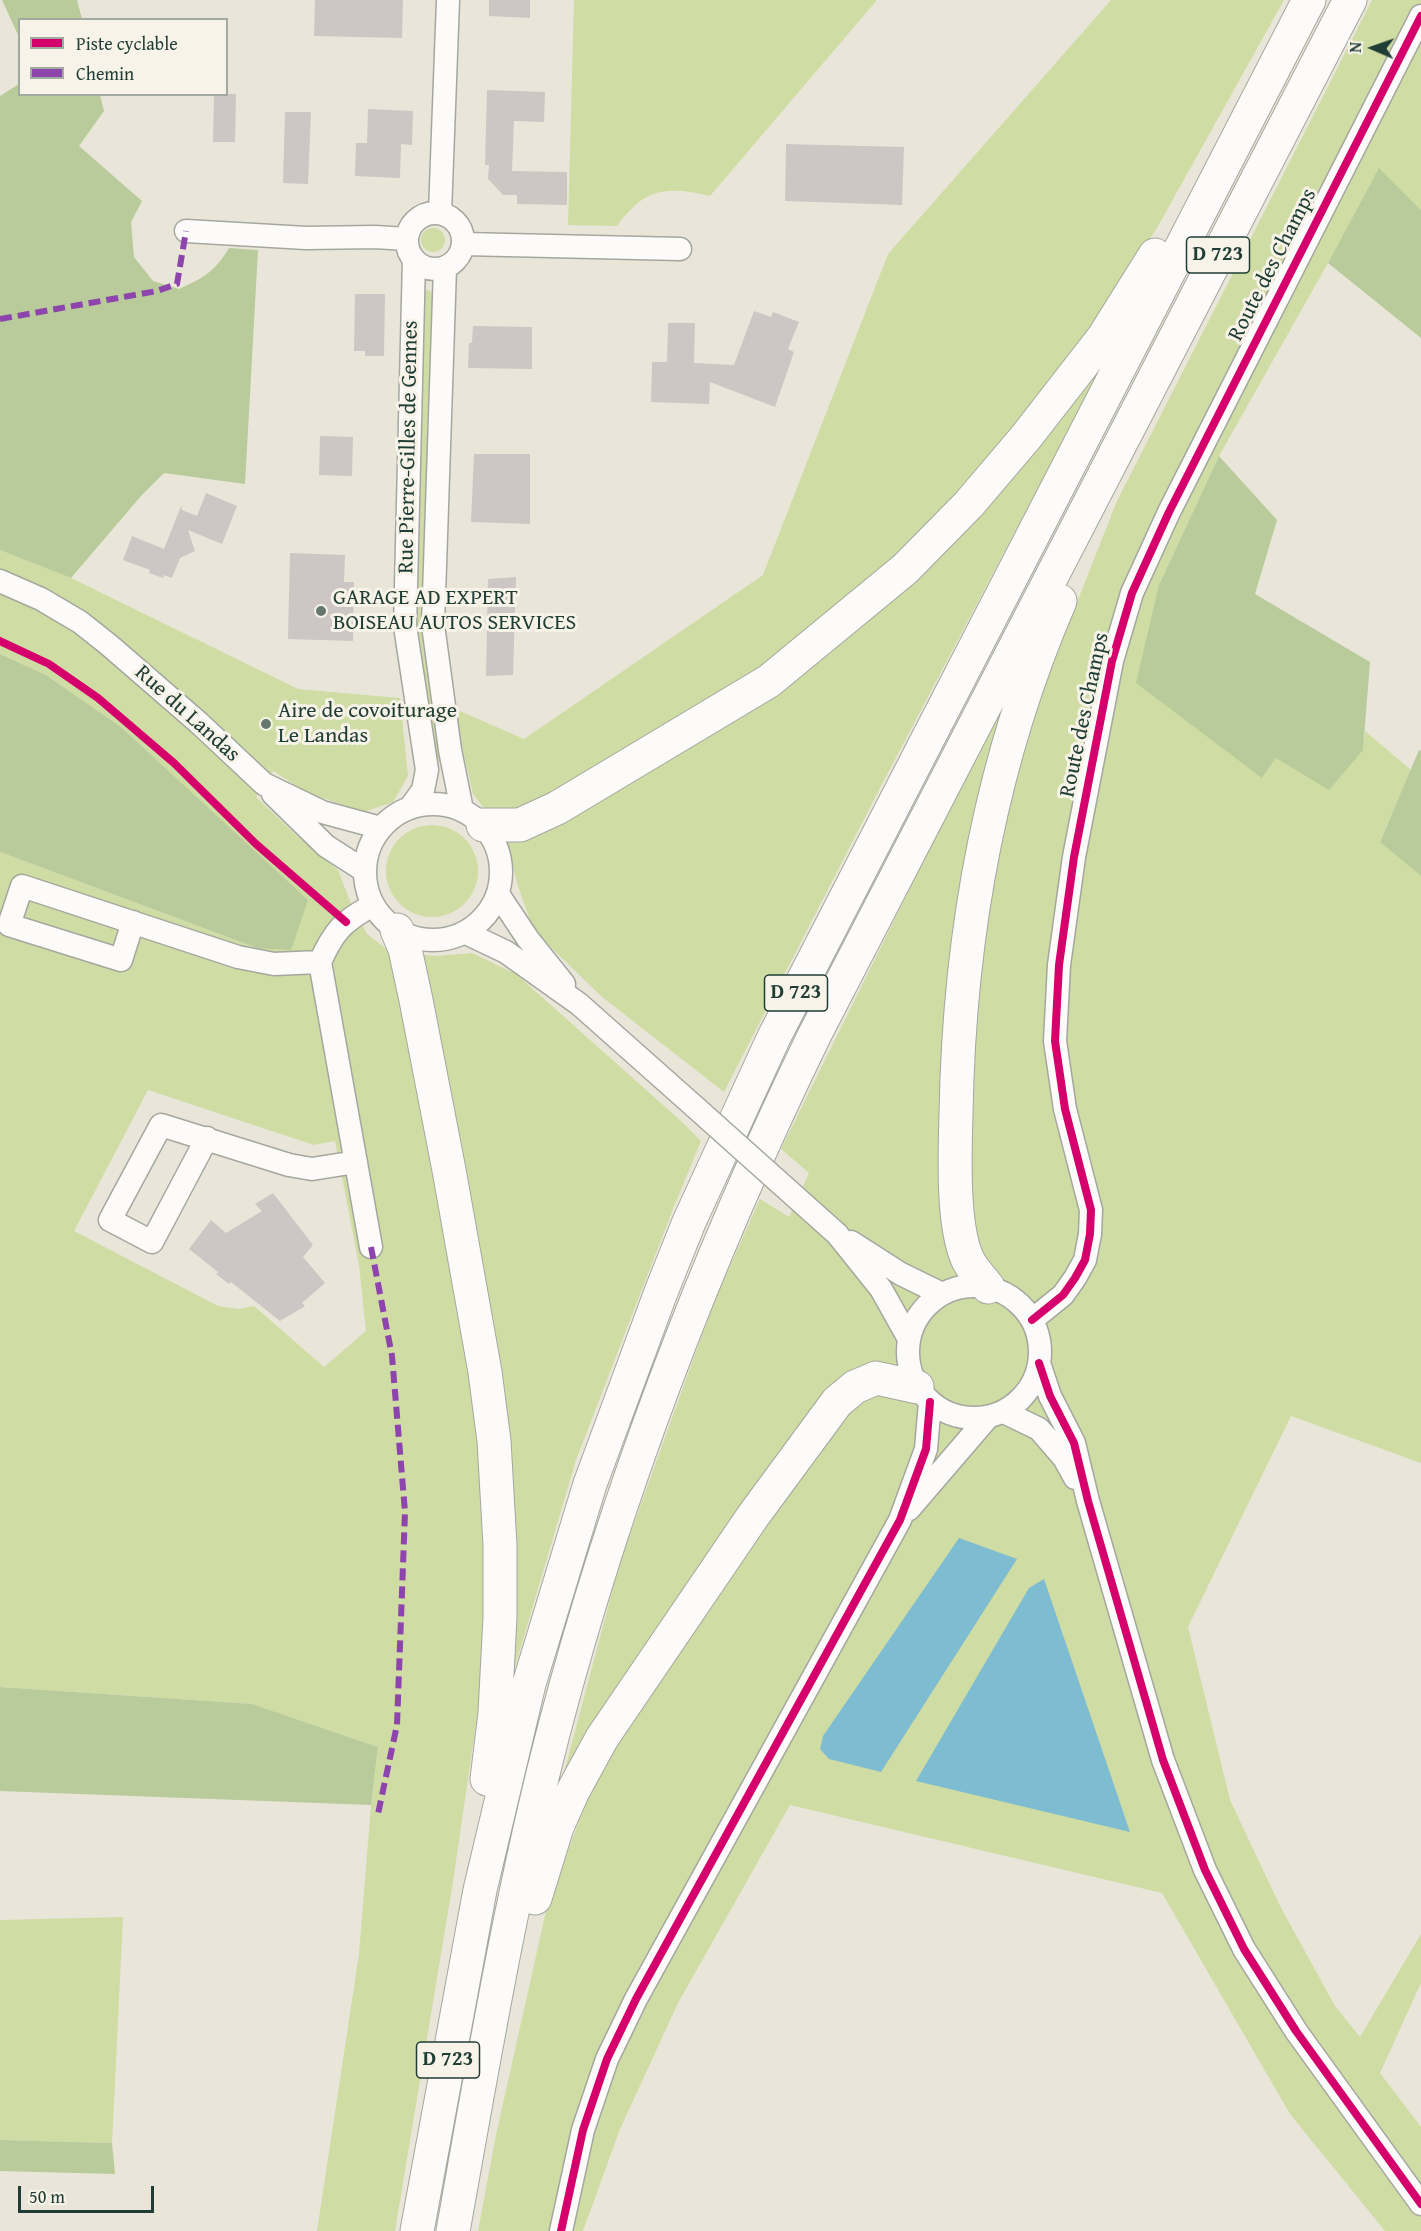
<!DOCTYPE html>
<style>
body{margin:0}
#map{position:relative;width:1421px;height:2231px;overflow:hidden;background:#e9e6d9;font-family:"Gentium Book Plus",serif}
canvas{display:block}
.legend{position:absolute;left:18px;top:18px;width:210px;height:78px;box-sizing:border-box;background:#f7f3e8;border:2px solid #a1aaa0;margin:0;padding:8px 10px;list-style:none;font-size:18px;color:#1f3d34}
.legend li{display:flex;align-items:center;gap:12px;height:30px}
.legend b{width:30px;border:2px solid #a1aaa0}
.north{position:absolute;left:1343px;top:18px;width:60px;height:60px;-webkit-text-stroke:4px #f7f3e8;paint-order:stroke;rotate:272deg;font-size:16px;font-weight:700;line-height:24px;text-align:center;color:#1f3d34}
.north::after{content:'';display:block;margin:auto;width:21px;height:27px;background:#1f3d34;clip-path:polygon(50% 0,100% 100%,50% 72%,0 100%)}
.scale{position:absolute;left:18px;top:2186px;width:136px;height:27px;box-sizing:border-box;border:3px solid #1f3d34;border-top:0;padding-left:8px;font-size:18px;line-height:21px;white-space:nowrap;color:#1f3d34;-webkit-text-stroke:4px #f7f3e8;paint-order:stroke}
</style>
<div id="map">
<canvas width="1421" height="2231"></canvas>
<ul class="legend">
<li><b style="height:8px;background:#d6006c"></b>Piste cyclable</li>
<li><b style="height:8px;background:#8e44ad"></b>Chemin</li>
</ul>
<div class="north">N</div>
<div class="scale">50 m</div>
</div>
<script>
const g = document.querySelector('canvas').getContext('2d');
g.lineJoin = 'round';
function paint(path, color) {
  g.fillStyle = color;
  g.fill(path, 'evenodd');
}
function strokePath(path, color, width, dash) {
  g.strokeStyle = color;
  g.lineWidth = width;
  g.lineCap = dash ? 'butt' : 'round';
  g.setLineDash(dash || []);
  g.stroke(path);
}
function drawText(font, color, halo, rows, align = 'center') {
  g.font = font + ' "Gentium Book Plus",serif';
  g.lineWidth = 6;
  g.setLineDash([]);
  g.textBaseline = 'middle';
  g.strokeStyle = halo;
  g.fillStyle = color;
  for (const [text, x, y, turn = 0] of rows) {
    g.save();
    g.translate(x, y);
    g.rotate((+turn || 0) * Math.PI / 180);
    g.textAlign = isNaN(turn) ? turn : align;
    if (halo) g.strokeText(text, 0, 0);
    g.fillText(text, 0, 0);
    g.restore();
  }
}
const green = new Path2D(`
 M574 0H877L710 196C665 186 645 188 617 226L568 225Z
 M1111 0H1284L1157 228 1079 346 1102 366 879 790 724 1092 602 997 534 931 517 883 506 836 473 794 453 708 524 739 763 575 888 254Z
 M1372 0H1421V210L1379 169 1328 263 1219 456 1159 585 1262 778 1276 758 1363 750 1365 731 1411 770 1380 841 1421 876V1463L1291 1416 1188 1627 1230 1800 1280 1906 1335 2006 1360 2037 1421 1934V1983L1380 2073 1421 2127V2231H1385L1290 2114 1162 1893 790 1805 678 2003 620 2129 583 2231H478L496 2135 546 1911 586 1802 561 1784 620 1562 715 1299 760 1199 789 1217 809 1173 781 1149 957 793 1010 696 1036 706 1117 501Z
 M421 240a12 12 0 1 1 24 0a12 12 0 1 1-24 0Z
 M423 290H429L433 295 445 762 432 761 409 631Z
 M0 550 71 578 298 689 400 698 408 776 393 802 364 812 308 793 273 771 256 797 297 836 338 870 351 904 367 934 390 952 437 956 472 953 516 974 681 1121 701 1141 673 1209 576 1460 507 1694 476 1724 452 1888 395 2231H317L359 1954 371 1805 378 1747 252 1704 0 1687V852L257 948 308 901 121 727 46 675 0 654ZM148 1090 314 1145 335 1141 359 1265 366 1331 324 1367 254 1306 239 1309 218 1306 74 1231Z
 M386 871a46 46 0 1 1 92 0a46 46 0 1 1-92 0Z
 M123 1917 112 2143 0 2140V1920Z`);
const forest = new Path2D(`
 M2 0H77L82 19 20 20 19 37Z
 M19 84 20 94 100 95 104 111 79 146 142 201 131 222 134 257 153 281 179 289C204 278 215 271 229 248L258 250 245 484 164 473 141 496 71 578 0 550V96Z
 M1379 168 1421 210V338L1328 263Z
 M1219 456 1277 520 1255 594 1370 662 1363 750 1329 790 1276 758 1262 778 1136 683 1159 585Z
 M0 654 46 675 121 727 308 900 291 950 257 948 0 852Z
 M1419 750 1421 751V876L1380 842Z
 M0 1687 252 1704 378 1747 371 1805 0 1791Z
 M0 2140 112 2143 115 2174 0 2171Z`);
const water = new Path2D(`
 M959 1538 1017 1559 881 1772 829 1759 820 1749 823 1736Z
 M1044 1579 1130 1832 916 1781 1029 1588Z`);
const building = new Path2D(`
 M315 0H403L402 38 314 36Z
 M489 0H530V18L489 16Z
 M487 90 545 92 544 122 514 121 512 171 567 172V205L517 204V195H503L488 179 489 165H485Z
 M214 94H236L235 142H213Z
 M368 109 413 111 412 145 401 144 400 178 355 176 356 143H367Z
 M285 112H311L308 184 283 183Z
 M786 144 904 147 902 205 785 201Z
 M355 294H385L384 356H365V351H354Z
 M754 311 771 317 773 312 799 322 788 349 794 352 775 407 710 382 709 404 651 402 652 362H667L668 323H695L694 363 734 365Z
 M473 326 532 327V369L468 368 469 343H472Z
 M320 436 353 437 352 476 319 475Z
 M474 454H530V524L471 522Z
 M206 493 237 506 222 544 188 530 195 551 180 558 172 578 164 575 163 578 149 573 150 570 123 560 132 536 164 549 181 506 182 510 197 516Z
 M290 553 345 555 344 582H354L353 641 288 639Z
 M516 577 513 675 486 676 488 579Z
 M273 1193 313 1245 303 1257 325 1283 302 1303 305 1306 280 1321 231 1282 229 1284 216 1274 218 1272 189 1249 211 1220 226 1233 262 1211 255 1204Z`);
const minor = new Path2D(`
 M407 241a28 28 0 1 1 56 0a28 28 0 1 1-56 0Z
 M440 213 448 0
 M186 231 306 238 375 237 407 239
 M464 244 680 249
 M445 268 433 625 450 750 462 810
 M0 581 41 599 80 622 109 645 199 723 264 784 322 812 381 828
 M273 794 326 846 365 871
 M365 872a68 68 0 1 1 136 0a68 68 0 1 1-136 0Z
 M410 808 423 790 427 770 405 626 414 259
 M498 894 528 939 564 984
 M133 922 121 960 9 925 22 886 238 957 274 964 320 962
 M466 933 506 952 579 1004 695 1107
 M207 1138 152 1242 110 1220 161 1125 289 1165 312 1169 356 1162
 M837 1234 881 1289 909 1339
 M851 1242 901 1274 942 1294
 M371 1247 320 962C334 931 343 921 373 905
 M908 1352a66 66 0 1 1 132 0a66 66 0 1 1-132 0Z
 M1032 1320 1063 1295 1075 1278 1085 1260 1090 1234 1091 1210 1065 1109 1055 1041 1059 965 1074 857 1112 661 1132 593 1169 512 1421 16
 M1039 1363 1050 1396 1074 1443 1088 1501 1163 1760 1205 1870 1244 1949 1296 2031 1421 2204
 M1004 1412 1039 1429 1064 1458 1075 1478
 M909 1509 988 1417
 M561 2231 583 2130 607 2059 636 1999 900 1520 926 1449 930 1402`);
const highway = new Path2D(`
 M483 825H520L557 808 769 681 905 569 969 504 1026 437 1103 338 1155 255
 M397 930 405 949 416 1000 449 1170 485 1372 494 1441 500 1545V1617L495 1713 487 1779
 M988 1287C981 1278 971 1268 967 1258 952 1223 955 1153 956 1114 959 938 990 763 1060 601
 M535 1898 557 1827 573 1791 602 1738 753 1516 837 1402 855 1387 876 1378 917 1387
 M417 2231 480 1890 529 1684 590 1484 661 1292 689 1222 774 1037 1309 0
 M453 2231C483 2064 511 1895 554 1730 617 1490 706 1258 815 1034L1350 0`);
const minorBridge = new Path2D(`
 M695 1107 837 1234`);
const quiet = new Path2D(`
 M0 319 157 291 177 284 186 231
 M371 1247 392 1356 405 1512 397 1725 378 1814`);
const cycleway = new Path2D(`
 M0 641 49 664 98 698 174 763 256 844 346 922
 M1032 1320 1063 1295 1075 1278 1085 1260 1090 1234 1091 1210 1065 1109 1055 1041 1059 965 1074 857 1112 661 1132 593 1169 512 1421 16
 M1039 1363 1050 1396 1074 1443 1088 1501 1163 1760 1205 1870 1244 1949 1296 2031 1421 2204
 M561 2231 583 2130 607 2059 636 1999 900 1520 926 1449 930 1402`);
const markers = [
 [321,611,6,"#66786e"],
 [266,724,6,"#66786e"]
];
const shields = [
 [1218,255,63],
 [796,993,63],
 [448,2060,63]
];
const shieldNames = [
 ["D 723",1218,255],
 ["D 723",796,993],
 ["D 723",448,2060]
];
const streetNames = [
 ["Route des Champs",1273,265,-63],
 ["Rue Pierre-Gilles de Gennes",409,447,-89],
 ["Rue du Landas",187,714,42],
 ["Route des Champs",1085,715,-78]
];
const poiNames = [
 ["GARAGE AD EXPERT",333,598],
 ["BOISEAU AUTOS SERVICES",333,623],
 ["Aire de covoiturage",278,711],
 ["Le Landas",278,736]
];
paint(green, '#cfdca4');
paint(forest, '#b9cb9b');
paint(water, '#7ebcd1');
paint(building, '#cec5c5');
strokePath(minor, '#a5a79f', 25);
strokePath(highway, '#a5a79f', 35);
strokePath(minor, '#fcfbf9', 22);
strokePath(highway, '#fcfbf9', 33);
strokePath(minorBridge, '#a5a79f', 25, []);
strokePath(minorBridge, '#fcfbf9', 22);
strokePath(quiet, '#8e44ad', 6, [12, 6]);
strokePath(cycleway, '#d6006c', 8);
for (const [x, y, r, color] of markers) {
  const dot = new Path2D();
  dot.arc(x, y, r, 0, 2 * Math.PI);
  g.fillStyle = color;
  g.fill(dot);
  strokePath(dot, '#f7f3e8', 2);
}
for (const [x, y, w] of shields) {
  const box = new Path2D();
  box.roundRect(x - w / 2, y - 18, w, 36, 4.5);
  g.fillStyle = '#f7f3e8';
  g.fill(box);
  strokePath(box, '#1f3d34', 1.5);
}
drawText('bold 21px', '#1f3d34', null, shieldNames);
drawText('22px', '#1f3d34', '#f7f3e8', streetNames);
drawText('22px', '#1f3d34', '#f7f3e8', poiNames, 'left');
</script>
